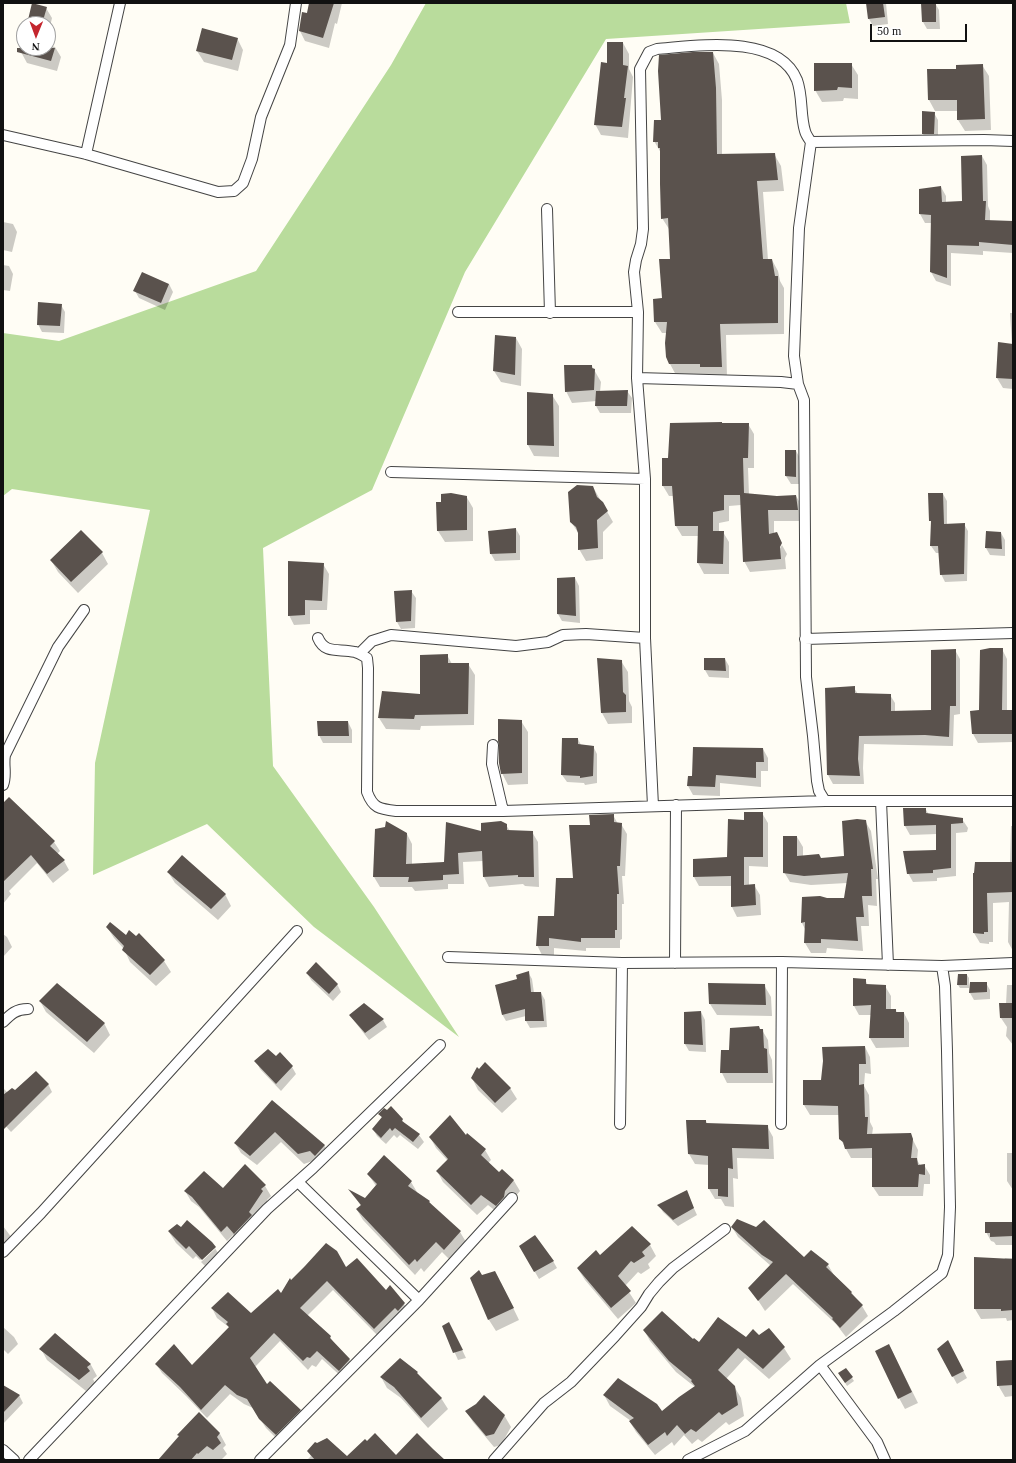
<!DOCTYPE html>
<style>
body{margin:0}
#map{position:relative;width:1016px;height:1463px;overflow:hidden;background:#fffdf5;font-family:"Times New Roman",serif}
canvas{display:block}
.frame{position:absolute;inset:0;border:4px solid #111;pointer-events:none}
.north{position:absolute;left:16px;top:16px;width:40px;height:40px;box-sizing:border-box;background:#fff;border:1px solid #a0a0a0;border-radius:50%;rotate:181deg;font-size:11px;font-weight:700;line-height:16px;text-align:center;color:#111}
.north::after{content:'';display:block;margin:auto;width:14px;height:18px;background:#c4262e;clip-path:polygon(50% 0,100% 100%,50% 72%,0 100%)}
.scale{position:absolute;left:870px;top:24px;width:97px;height:18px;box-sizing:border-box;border:2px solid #111;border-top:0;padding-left:5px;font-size:12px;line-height:14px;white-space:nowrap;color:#111;-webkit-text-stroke:3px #fff;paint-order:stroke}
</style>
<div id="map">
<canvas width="1016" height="1463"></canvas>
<div class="frame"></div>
<div class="north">N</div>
<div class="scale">50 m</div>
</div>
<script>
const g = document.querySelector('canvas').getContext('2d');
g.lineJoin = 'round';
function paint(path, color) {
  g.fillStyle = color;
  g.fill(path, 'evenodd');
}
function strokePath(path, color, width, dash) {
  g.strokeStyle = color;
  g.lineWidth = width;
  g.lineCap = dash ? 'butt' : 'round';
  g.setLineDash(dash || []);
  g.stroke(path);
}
const forest = new Path2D(`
 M426 3H846L850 23 606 39 465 272 372 490 263 548 273 766 374 907 459 1037 314 927 207 824 93 875 95 763 150 510 12 489 3 496V333L59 341 256 271 391 65Z`);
const shadow = new Path2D(`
 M310 3H342L337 24 335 23 329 48 305 41 300 31 307 14Z
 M867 3H886L888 24 873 26 869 19Z
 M935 3 939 10 940 29H927L923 22Z
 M46 8 52 18 48 35V24H28Z
 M237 38 243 50 238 71 204 62 197 51Z
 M24 40V48H48V45L55 47 61 57 57 71 27 63 21 52Z
 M623 43 629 54V69L633 77 628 138 601 135 595 124 608 64Z
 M713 53 719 64 722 100V155L774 154 781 166 784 191 763 192 768 260H772L778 271 780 281 784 288V334L726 335 727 378 676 375 670 364 667 333H662L655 322 663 299 671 260 669 229 662 218 661 153 654 141 662 121Z
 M851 64 858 75V99L844 98 843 101 822 102 815 90Z
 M982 65 989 76 991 130 965 131 958 120V111H935L929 100 928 70H957Z
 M934 113 938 120V141H927L923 134Z
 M982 156 987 165 988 206 990 211V221L1013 222V253L983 251V255L951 253V286L936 281 931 272 932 223H925L920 214 941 187 946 196V202H963Z
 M3 222 13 224 17 232 12 252 3 250Z
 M3 265 9 266 13 274 10 291 3 290Z
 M169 284 173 292 165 310 139 298 135 291Z
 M61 305 65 312 64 333 42 332 38 324Z
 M1010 313H1013V389L1003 388 997 378 1012 345Z
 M516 338 522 349 521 386 501 382 494 371Z
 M592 366 601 382 600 392 627 391 632 398 631 413H600L596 406 597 401 572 403 566 391Z
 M552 395 559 406V457L534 456 528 445Z
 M748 424 754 434V468H748L749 495 777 497 796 496 802 506 804 521H774V534L778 552 782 545 787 554 785 558 786 569 750 572 744 561 741 505 729 506V521L719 523V532H723L729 542V574H704L698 563 699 536H682L676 526 674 496H669L663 486 668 459Z
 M786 451H796L800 458V484H791L786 476Z
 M593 487 613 522 603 532V559L586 561 579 549V534L571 522Z
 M943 494 947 501V525L964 524 968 531 967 581 945 582 941 574 940 553H936L931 546 932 523 930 520Z
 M466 496 473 508V541L445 542 438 531 437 503 442 504Z
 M516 529 520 536V560L495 561 491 554Z
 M1001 533 1005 540V556L990 555 986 548Z
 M102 553 108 564 78 593 58 572 51 560Z
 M323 564 329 574 327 610H310V624L294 625 289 615Z
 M575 578 579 586 580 623 562 621 558 614Z
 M411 591 416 598 415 628 401 629 397 622Z
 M1002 649 1007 659V711H1013V742L978 743 973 734Z
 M955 650 960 659V714L954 715 953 746 864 744 863 768 864 784H833L828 775 854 688 858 694 890 695 895 703V712L932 711Z
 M447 655 452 664H468L475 675 474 725 421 726 420 730 386 729 379 718 383 692 421 695Z
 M598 659 621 661 628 672 629 701 632 707V723L608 724 602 713Z
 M725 659 729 666V678L709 677 705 670Z
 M521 721 528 732V784L508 785 502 773Z
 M348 722 352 730V743H323L319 735Z
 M578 739 581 745 593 746 597 754V783L585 785 584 783 567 782 562 775Z
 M763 749 768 758V771H761V787L720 783V796L693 795 688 786 693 777Z
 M9 798 54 842 60 851 57 854 64 861 69 870 53 883 37 863 9 891 11 894 3 904V804Z
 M904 808H925L929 815 962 819 968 828 967 832 956 833V876L937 878V881L913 882 908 873 937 851V834L910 835 905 826Z
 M762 813 768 823V867L749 866V886L754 885 760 895 761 915 737 917 732 907V886H699L694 877 728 858 745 821Z
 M613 815 618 824H621L627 834 625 876H622L624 904H622V939L620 940V948H586V951L554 948V955H542L537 945 555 918 574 879 591 826Z
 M865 821 871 831 878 879H876L877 906 868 905 869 926H861L863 951 827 948 826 953H811L805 943V929L802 923 827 899H845L847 883 811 885 790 882 784 872 797 837 803 847V857L821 859 845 856Z
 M506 825 510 831 532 832 538 842 539 887 525 886 523 884 489 887 484 877 483 861 463 862 464 884H448V889L415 891 412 887H380L374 877 376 830 407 834 412 844V864L445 863 482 832Z
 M1011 826H1013V951L1008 942 1009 902 993 903V942H989V944L980 943 974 933V874L1010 863Z
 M168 872 225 894 231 906 218 920 175 883Z
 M107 927 126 936 164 961 171 972 156 986 130 962 124 949 114 938Z
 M3 934 7 937 12 947 3 957Z
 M528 972 532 979 534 993H541L545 1000 547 1027 530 1028 526 1021V1016L506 1021 502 1014 518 980Z
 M307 973 337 984 341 992 333 1001 311 980Z
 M967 975 969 978V988H960L958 985Z
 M865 980 868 985 885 986 891 996V1010H896L897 1013H904L909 1023V1047L876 1048 870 1038 871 1015H859L854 1006Z
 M986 983 990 990V999L974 1000 970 993Z
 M764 985 771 997 772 1016 717 1015 710 1004Z
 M1007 985H1013V1045L1006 1036 1007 1027 1001 1018 1006 1004Z
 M40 1001 104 1023 110 1035 94 1053 46 1012Z
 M364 1005 383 1020 387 1027 369 1040 355 1022 350 1015Z
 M701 1012 705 1020 706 1052 689 1051 685 1044Z
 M760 1030H762L768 1040 769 1053 772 1060 773 1083H727L722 1073V1051H730Z
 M865 1047 870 1057 871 1074 865 1073 864 1086 869 1095 870 1122 873 1128 872 1135 910 1134 918 1150 917 1160 920 1165H924L930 1175V1184H924L923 1196H879L873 1187V1158H851L840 1138V1115H810L804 1105V1081H822Z
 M280 1053 292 1067 296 1074 281 1091 260 1069 256 1061 276 1058Z
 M472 1078 510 1088 517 1099 502 1113 478 1090Z
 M48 1084 52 1092 11 1132 3 1123V1088L8 1093Z
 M379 1114 402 1120 405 1124 419 1135 424 1142 418 1149 400 1135 397 1138 394 1135 386 1144 377 1136 373 1129 382 1118Z
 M259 1116 324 1145 330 1155 304 1164 281 1142 257 1165 241 1153 235 1143Z
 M706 1121 708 1125 767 1126 773 1137 774 1159 737 1158 738 1179 733 1178 734 1207 725 1206 721 1199H715L709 1189V1165L695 1164 689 1154Z
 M466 1136 485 1150 491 1160 488 1163 499 1173 502 1170 514 1181 520 1191 511 1202 502 1216 488 1205 477 1215 443 1182 437 1171 448 1161 436 1148 430 1137Z
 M1007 1153H1013V1190L1007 1181Z
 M245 1165 265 1186 271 1196 267 1200 268 1202 241 1243 233 1235 227 1241 199 1207 191 1201 185 1191 223 1189Z
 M368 1174 411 1182 417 1192 416 1193 429 1201 432 1206 460 1232 466 1242 450 1260 442 1252 424 1272 421 1268 415 1275 363 1220 357 1210 361 1206 351 1191 365 1199 376 1186Z
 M686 1191 697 1215 678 1226 663 1212 659 1205Z
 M1013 1223V1245H996L994 1242 991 1241 986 1232Z
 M3 1226 12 1238 3 1247Z
 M732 1227 804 1258 828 1265 834 1275 851 1292 862 1306 868 1316 846 1337 836 1324 793 1284 765 1311 750 1288 771 1266 738 1237Z
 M169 1232 211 1242 222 1259 209 1270 201 1262 215 1249 214 1248 200 1260 196 1256 193 1259 176 1243Z
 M650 1245 656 1256 648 1264 650 1268 641 1274 638 1272 625 1286 636 1303 618 1319 585 1280 578 1269 600 1256Z
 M520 1246 553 1261 557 1268 539 1279Z
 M1005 1258H1013V1320L1007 1321 1006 1318 981 1319 975 1309Z
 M346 1268 404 1304 409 1313 380 1338 333 1290 307 1316 330 1337 334 1343 349 1359 354 1369 345 1380 322 1359 316 1367 312 1365 308 1370 280 1341 255 1367 267 1385 300 1410 306 1419 282 1444 266 1428 253 1408 244 1404 230 1394 207 1418 186 1396 162 1373 156 1364 192 1367 230 1328 217 1318 212 1308 251 1315 281 1294 291 1281Z
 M481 1277 501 1283 519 1320 496 1331 489 1320 471 1278Z
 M443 1326 453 1331 466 1358 458 1360Z
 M3 1327 14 1337 18 1344 8 1354 3 1349Z
 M644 1330 693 1340 699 1343 759 1337 769 1330 784 1348 791 1359 769 1379 745 1358 726 1379 734 1386 741 1398 744 1416 729 1425 726 1422 702 1442 698 1439 692 1444 684 1435 674 1446 672 1442 655 1455 636 1432 630 1422 631 1421 610 1406 604 1395 662 1413 695 1387 676 1372 650 1341Z
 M56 1334 91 1365 97 1376 93 1379 95 1383 86 1391 47 1360 41 1349Z
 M889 1345 918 1403 905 1409 899 1398Z
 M951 1348 967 1378 957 1384 938 1349Z
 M400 1359 417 1373 420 1377 441 1398 448 1409 428 1428 401 1398 387 1388 381 1377Z
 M1013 1361V1396L1005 1397 998 1385Z
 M846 1369 854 1381 847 1386 840 1374Z
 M3 1386 19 1395 23 1403 3 1424Z
 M466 1411 504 1415 511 1427 501 1445 494 1447 473 1422Z
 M199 1414 220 1434 226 1445 223 1448 227 1454 221 1460H159Z
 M308 1451 347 1457H397L444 1460H307L311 1456Z`);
const building = new Path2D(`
 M32 3 47 7 42 24H27Z
 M309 3H334L323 38 299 31 302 12 307 13Z
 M866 3H883L885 17 868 19Z
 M921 3H936V22H922Z
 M202 28 238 38 232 60 196 51Z
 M607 42H623V65L628 66 624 98H626L622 127 594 125 601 62 607 63Z
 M17 48H55L51 61 17 52Z
 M693 52H713L716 88 717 154 775 153 778 180 757 181 763 259H772L775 276H778V323L720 324 722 367H700V364H669L666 357 665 343 667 322H654L653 299 662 298 659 259H670L668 218 661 219 660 184V148H658V142H653L654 120H661L658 71 659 55Z
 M814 63H852V88L838 87 837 90 814 91Z
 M983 64 985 119 957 120V100H928L927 69H956V65Z
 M922 111 935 112 934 134H922Z
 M982 155 983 201H986L985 220 1013 221V245L979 242V246L947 245V278L930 272 931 215 919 214V189L941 186 942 202 962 201 961 156Z
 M142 272 169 284 161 303 133 291Z
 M38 302 62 304 60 326 37 325Z
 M495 335 516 337 515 375 493 371Z
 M998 342 1013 344V379L996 378Z
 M564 365H592V368L595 369 594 390 565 392Z
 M628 390 627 406H595L596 391Z
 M527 392 553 394 554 446 527 445Z
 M722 422V423H749L748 458H743L744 493 777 496 796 495 798 510H768L769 534 777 532 782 543 780 547 781 559 743 562 740 495H724V510L713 512V531H724L723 564 697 563 698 526H675L672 486H662V458H668L670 423Z
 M785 450H796V477L785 476Z
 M577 485 593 486 597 497 603 502 608 511 597 520 598 548 578 550V533L576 527 570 522 568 492Z
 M451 493 467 496V530L437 531 436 502H441V494Z
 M928 493H943L944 524 965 523 964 574 940 575 938 546H930L931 521H929Z
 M516 528V553L490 554 488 531Z
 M81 530 103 552 71 582 50 560Z
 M986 531 1001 532 1002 549 985 548Z
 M288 561 324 563 322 601 305 600V615L288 616Z
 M575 577 576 616 557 614V578Z
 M412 590 411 621 396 622 394 591Z
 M990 648H1003L1002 710H1013V734H972L970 711 979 710 980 650Z
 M956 649V706H950L949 737 925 735 859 736 858 759 860 776 827 775 825 688 855 686V693L891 694V711L931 710V650Z
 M448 654V663H469L468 714 415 715 414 719 378 718 382 691 420 694V655Z
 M597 658 622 660 623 692 626 695V712L601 713Z
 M704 658H725L726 671 704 670Z
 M498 719 522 720V773L501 774 499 763V745L498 741Z
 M317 721H348L349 736H318Z
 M562 738H578V744L594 746 593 776 580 778V776L561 775Z
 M693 747 763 748 764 762H756V778L716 775 715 787 687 786 688 776H692Z
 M9 797 55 841 50 846 65 860 47 874 31 855 3 882V803Z
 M903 808H926V813L963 818V823L951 824V868L933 870V873L907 874 903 851 936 850V825L904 826Z
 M744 812H763V857H744V885L755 884 756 905 731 907V876L693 877V859L727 857 728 819 744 820Z
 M614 814V822L622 823 620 866H617L619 894H617V930H615V938H581V942L549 938V946H536L538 916H554L556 878H573L569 825H590L589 815Z
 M857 819 866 820 873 869H871L872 896H862L864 917H856L858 941 821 939V943H804L805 922 801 923 802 897 820 896 827 898H844L848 873 804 876 783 873V836H797V856L819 854 821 858 844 856 842 821Z
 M386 821 407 833 406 864 444 862 446 822 481 831V823L501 821 507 824V830L533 831 534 877H518V875L483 877 482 851 458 853 459 874 443 875V880L408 882 409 877H373L375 829 385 827Z
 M182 855 226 894 211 909 167 872Z
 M975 862H1013V892L987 893 988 932H984V934L973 933V873H974Z
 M110 922 126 935 129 930 136 936 139 933 165 960 150 975 122 950 124 946 106 927Z
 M316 962 338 984 329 994 306 973Z
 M529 971 531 992H541L544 1021H525V1009L502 1015 495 985 517 979 516 975Z
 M958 974H967V985H957Z
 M853 978 866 979V984L886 985V1009H896V1012H904V1038H869L871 1005 853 1006Z
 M970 982H987V992L969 993Z
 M57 983 105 1023 87 1042 39 1001Z
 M708 983 765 984 766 1005 709 1004Z
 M364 1003 384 1019 365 1033 349 1015Z
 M999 1003H1013V1018H1000Z
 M701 1011 703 1045 684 1044V1012Z
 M759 1026 760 1029H763L764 1048 767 1049 768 1073H720L721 1050H729L730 1028Z
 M865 1046 866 1064H859V1085L864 1084 865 1117H868L867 1134 911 1133 913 1139 911 1158H917L918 1165 925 1164V1175L919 1174 918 1187H872V1148L845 1149 843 1142 839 1139 838 1106 803 1105V1080H821L823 1061 822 1047Z
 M268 1049 276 1056 280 1052 293 1066 276 1084 254 1061Z
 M485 1062 511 1088 495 1103 471 1078 477 1067 479 1069Z
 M36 1071 49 1084 3 1130V1095L12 1088 15 1090Z
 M272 1100 325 1145 315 1156 310 1151 298 1154 275 1132 250 1156 234 1143Z
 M391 1106 403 1119 402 1121 420 1134 413 1142 395 1128 392 1131 390 1128 381 1138 372 1129 382 1117 378 1114 384 1108 387 1110Z
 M450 1115 466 1135 467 1133 486 1149 481 1155 499 1172 502 1169 514 1180 505 1191 504 1197 496 1206 481 1195 471 1205 436 1171 448 1159 429 1137Z
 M686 1120H706V1123L768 1125 769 1149 732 1148 733 1169 728 1168V1197L718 1196V1189H708V1156L688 1154Z
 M384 1155 412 1181 408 1186 430 1201 429 1202 461 1231 444 1250 436 1242 417 1262 415 1259 409 1265 356 1209 361 1205 348 1189 365 1198 377 1184 367 1174Z
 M245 1164 266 1185 261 1189 263 1191 249 1212 252 1215 234 1234 227 1226 221 1232 192 1197 184 1191 204 1171 223 1188Z
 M687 1190 694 1208 673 1220 657 1205Z
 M737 1219 756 1227 764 1220 804 1257 811 1250 829 1264 826 1267 852 1292 851 1293 863 1305 840 1328 832 1319 833 1318 786 1274 758 1301 748 1288 773 1262 762 1255 731 1227Z
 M187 1220 212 1242 216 1247 202 1260 189 1246 186 1249 168 1231 177 1224 181 1227Z
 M985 1222H1013V1236L990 1237V1233H985Z
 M632 1226 651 1244 642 1252 645 1256 634 1263 631 1261 618 1276 631 1291 611 1308 577 1268 596 1250 600 1255Z
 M535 1235 554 1261 534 1272 519 1246Z
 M326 1243 337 1251 346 1267 357 1258 386 1290 390 1285 405 1303 398 1311 395 1308 374 1329 327 1281 300 1308 331 1336 330 1338 350 1359 339 1371 317 1351 310 1358 307 1357 303 1361 274 1333 250 1358 267 1384 270 1381 301 1410 276 1435 259 1419 247 1399 237 1395 225 1385 201 1410 180 1387 155 1364 174 1344 192 1365 229 1327 226 1324 228 1322 211 1308 228 1292 251 1313 278 1289 281 1293 290 1278 291 1280 305 1266Z
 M974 1257 1013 1259V1310L1001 1311V1309H974Z
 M479 1270 482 1275 495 1271 514 1308 488 1320 470 1278Z
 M662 1311 693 1339 694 1338 699 1342 718 1317 746 1337 753 1329 759 1335 769 1328 785 1347 763 1369 738 1348 718 1370 735 1386 738 1405 722 1415 719 1412 696 1432 691 1429 685 1434 677 1425 667 1436 665 1432 648 1445 629 1421 634 1418 603 1395 618 1378 657 1404 662 1411 679 1397 695 1386 691 1381 692 1380 669 1361 643 1330Z
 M449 1322 463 1350 453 1353 442 1326Z
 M55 1333 91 1364 87 1367 90 1371 79 1380 39 1349Z
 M948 1340 964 1371 952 1377 937 1349Z
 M889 1344 912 1392 898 1399 875 1351Z
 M400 1358 418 1372 417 1373 442 1398 421 1418 394 1387 380 1377Z
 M1013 1360V1385L997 1386 996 1361Z
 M846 1368 853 1377 845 1383 838 1373Z
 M3 1385 20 1395 3 1413Z
 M484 1395 505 1415 494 1434 486 1436 465 1411 476 1404Z
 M199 1412 220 1433 217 1437 221 1443 213 1450 207 1446 198 1454 197 1453 191 1460H158L179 1436 177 1435Z
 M375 1433 396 1455 417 1433 433 1449 445 1460H315L307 1451 315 1442 317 1443 327 1438 347 1456 365 1439 367 1441Z`);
const minor = new Path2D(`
 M3 135 86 154 218 192 234 191 243 183 252 159 261 117 290 45 296 3
 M811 142 984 140 1013 141
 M86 154 120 3
 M547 209 550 313
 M458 312H638
 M637 378 781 382 798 384
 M391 472 645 479
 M318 638C325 655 340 648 355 652 360 653 363 656 367 658L368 668 367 792C373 808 379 809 396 811H503L825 801H1013
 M805 639 1013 633
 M360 653 372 641 391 635 516 646 548 642 563 635 586 634 645 638
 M493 745 492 764 503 811
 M3 785C7 775 3 765 5 755L58 647 84 610
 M881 801 888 965
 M653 806 645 638V479L637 378 638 312 634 272 636 260 641 244 643 229 640 69 649 52 657 49C697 46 778 33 797 80 803 96 800 115 805 131 806 135 809 139 811 142L799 228 794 356 798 384 804 400 806 677 813 736 817 781 819 791 825 801
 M448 957 622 963 782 962 942 966 1013 963
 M675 963 676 805
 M3 1022C11 1014 16 1009 28 1009
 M620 1124 622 963
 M781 1124 782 962
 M298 1182 419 1300
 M3 1252 41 1213 297 931
 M820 1365 877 1442 885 1460
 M3 1450 14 1460
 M29 1460 267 1209 313 1168 440 1045
 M260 1460 419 1300 512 1198
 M494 1460 544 1403 571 1382 615 1336 641 1307 649 1294 659 1282 673 1268 725 1229
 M688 1460 745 1431 820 1365 894 1311 942 1273 948 1255 950 1207 947 1051 945 986 942 966`);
paint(forest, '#b9dc9c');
paint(shadow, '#0003');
paint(building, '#5a524d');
strokePath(minor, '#444', 12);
strokePath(minor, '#fff', 10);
</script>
